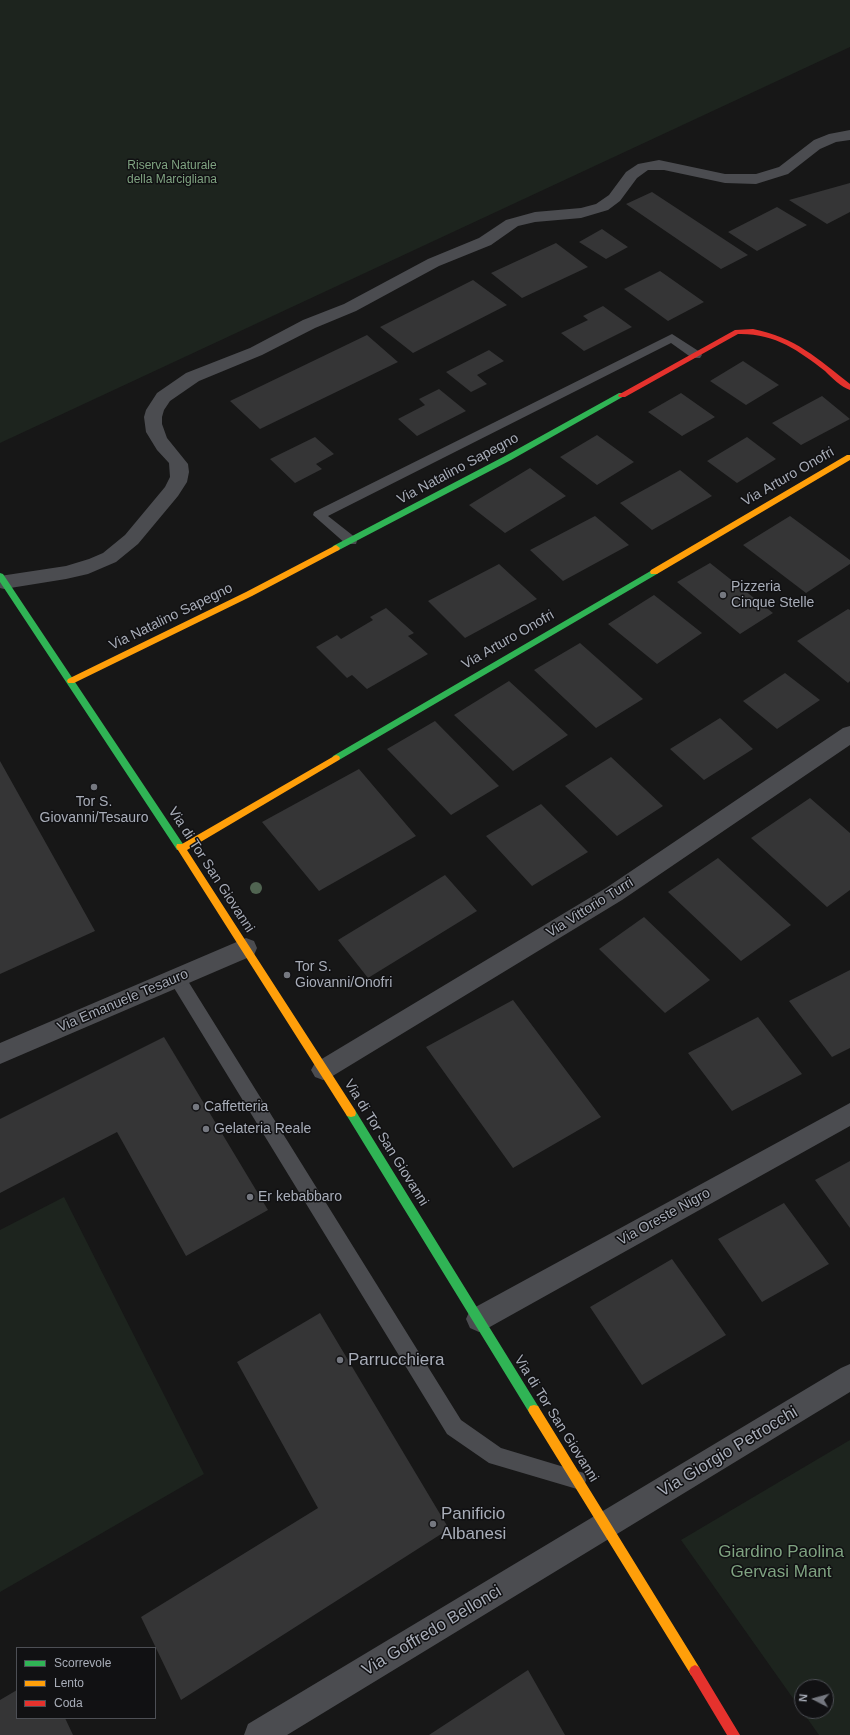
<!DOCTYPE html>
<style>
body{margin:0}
#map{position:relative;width:850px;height:1735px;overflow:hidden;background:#171717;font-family:Arial,sans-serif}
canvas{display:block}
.legend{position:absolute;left:16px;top:1647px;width:140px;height:72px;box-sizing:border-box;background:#111113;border:1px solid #4d4f55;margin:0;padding:5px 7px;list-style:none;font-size:12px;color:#a8adb8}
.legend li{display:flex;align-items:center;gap:8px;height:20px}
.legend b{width:20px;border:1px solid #4d4f55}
.north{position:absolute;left:794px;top:1679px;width:40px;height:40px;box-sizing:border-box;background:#111113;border:1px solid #4d4f55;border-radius:50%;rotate:276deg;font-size:11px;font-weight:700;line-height:16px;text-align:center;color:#a8adb8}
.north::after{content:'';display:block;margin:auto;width:14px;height:18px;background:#757880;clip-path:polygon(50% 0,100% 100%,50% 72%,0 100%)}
</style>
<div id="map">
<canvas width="850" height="1735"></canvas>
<ul class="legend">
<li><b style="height:5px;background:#30b455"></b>Scorrevole</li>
<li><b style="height:5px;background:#ff9f0a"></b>Lento</li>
<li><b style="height:5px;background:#e5322d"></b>Coda</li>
</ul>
<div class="north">N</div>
</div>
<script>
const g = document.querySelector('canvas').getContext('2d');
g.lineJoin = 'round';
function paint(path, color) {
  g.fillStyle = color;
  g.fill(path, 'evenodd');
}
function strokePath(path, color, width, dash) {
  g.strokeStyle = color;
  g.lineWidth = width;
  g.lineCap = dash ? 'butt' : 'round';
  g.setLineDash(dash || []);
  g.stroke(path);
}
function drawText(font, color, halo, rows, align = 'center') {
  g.font = font + ' Arial,sans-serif';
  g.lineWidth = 3;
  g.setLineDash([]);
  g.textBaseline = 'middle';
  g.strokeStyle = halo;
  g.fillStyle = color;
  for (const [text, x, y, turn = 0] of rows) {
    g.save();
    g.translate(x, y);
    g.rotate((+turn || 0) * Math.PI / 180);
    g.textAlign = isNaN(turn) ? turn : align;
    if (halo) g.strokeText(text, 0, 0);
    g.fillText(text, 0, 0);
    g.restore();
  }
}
const green = new Path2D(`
 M0 0H850V47L0 443Z
 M64 1197 204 1474 0 1592V1230Z
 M850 1440V1735H819L802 1711H826V1687H802V1711L681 1540Z`);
const building = new Path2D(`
 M850 183V212L827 224 789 200Z
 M652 192 748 255 721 269 626 204Z
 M777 207 807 225 757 251 728 232Z
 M602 229 628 247 606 259 579 242Z
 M556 243 588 267 522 298 491 273Z
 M660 271 704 302 668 321 624 289Z
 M473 280 507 305 413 353 380 327Z
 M603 306 632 327 584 351 561 333 588 320 583 316Z
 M367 335 398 362 260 429 230 401Z
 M489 350 504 361 477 375 487 384 471 392 446 372Z
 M743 361 779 385 746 405 710 381Z
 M439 389 466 411 417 436 398 419 425 405 419 399Z
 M681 393 715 417 682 436 648 412Z
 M822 396 850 419 801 445 772 423Z
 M597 435 634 462 597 485 560 457Z
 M315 437 334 454 316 464 322 469 295 483 270 459Z
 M747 437 776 459 737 483 707 461Z
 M530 468 566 496 505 533 469 505Z
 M680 470 712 496 652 530 620 503Z
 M595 516 629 545 563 581 530 550Z
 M790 516 850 560V564L806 593 743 545Z
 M710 563 773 613 740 634 677 582Z
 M499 564 537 599 465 638 428 601Z
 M654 595 702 633 657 664 608 624Z
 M386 608 414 633 408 636 428 654 367 689 352 675 347 678 316 647 337 635 341 639 373 620 370 617Z
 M848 609 850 610V681L848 683 797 641Z
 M580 643 643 699 596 728 534 670Z
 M785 673 820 700 777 729 743 701Z
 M509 681 568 735 513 771 454 715Z
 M720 718 753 749 704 780 670 749Z
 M435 721 499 786 451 815 387 749Z
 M611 757 663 806 617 836 565 786Z
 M0 761 95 931 0 974Z
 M359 769 416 836 319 891 262 822Z
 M810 798 850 833V890L827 907 751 838Z
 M541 804 588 852 532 886 486 836Z
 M718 858 791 925 741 961 668 892Z
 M445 875 477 911 368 978 338 940Z
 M644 917 710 980 665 1013 599 949Z
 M850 970V1048L832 1057 789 1001Z
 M513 1000 601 1117 513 1168 426 1047Z
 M758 1017 802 1074 732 1111 688 1053Z
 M164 1037 268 1210 186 1256 117 1132 0 1193V1119Z
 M850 1161V1228L815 1180Z
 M784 1203 829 1264 762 1302 718 1239Z
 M672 1259 726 1335 642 1385 590 1307Z
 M320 1313 449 1529 181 1700 141 1617 318 1508 237 1362Z
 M528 1670 565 1735H429Z
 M17 1690V1718H65L73 1735H0V1700Z`);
const lane = new Path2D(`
 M672 334 700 352 702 355 700 358H692L671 343 328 516 356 538 357 541 356 544H346L313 515 314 512Z
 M177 971 183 973 461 1420 501 1448 584 1473 586 1480 584 1487 577 1489 489 1463 447 1434 171 983 169 978 171 973Z`);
const street = new Path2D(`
 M850 130V140L836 142 820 149 788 174 756 184 725 183 664 170H648L637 178 620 201 608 210 581 218 535 222 518 226 491 245 439 266 356 311 315 328 262 355 199 381 170 401 164 410 162 417V424L167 438 188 464 189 472 187 482 178 496 138 544 116 562 88 574 66 579 4 589 0 588V576L66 566 89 559 103 553 125 535 165 487 170 477 169 463 157 450 146 432 144 417 146 410 157 393 186 373 250 348 303 320 344 304 428 259 479 238 506 220 535 212 581 208 596 204 609 195 626 172 638 164 659 160 725 174H756L779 167 814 140 829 134Z
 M850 726V745L622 900 331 1077 323 1080 315 1077 311 1070 315 1063 606 888 843 728Z
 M246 938 254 941 257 948 254 955 0 1064V1043Z
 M850 1103V1126L488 1328 479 1332 470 1328 466 1319 470 1310Z
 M850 1364V1392L287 1735H244L248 1724 841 1368Z`);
const fast = new Path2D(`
 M619 393H625L626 395 511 460 339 550 336 551 332 548 333 546 505 456Z
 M654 569 658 572 657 574 339 760H333L332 758 333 756Z
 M0 573 3 574 183 844 184 847 183 850H177L0 582Z
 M351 1109 355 1110 538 1406 540 1410 538 1414 534 1415 530 1414 347 1116 346 1113 347 1110Z`);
const slow = new Path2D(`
 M847 455H850V460L657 574H651L650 572 651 570Z
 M336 545 340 548 339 550 252 596 74 683H68L67 681 68 679 246 592Z
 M336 755 339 756 340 758 339 760 187 850 355 1110 356 1113 355 1116 351 1117 347 1116 176 847 177 844H182Z
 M534 1405 538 1406 699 1667 701 1671 699 1675 695 1677 691 1675 530 1414 528 1410 530 1406Z`);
const jam = new Path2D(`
 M753 329C795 337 818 359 850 384V390C841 387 832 378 825 371 798 350 774 333 738 334L625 397H619L618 395 735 330Z
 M695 1665 699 1667 740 1735H727L691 1675 689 1671 691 1667Z`);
const trees = [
 [256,888]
];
const markers = [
 [723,595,4,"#757880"],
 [94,787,4,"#757880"],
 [287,975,4,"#757880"],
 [196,1107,4,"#757880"],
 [206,1129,4,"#757880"],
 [250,1197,4,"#757880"],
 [340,1360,4,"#757880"],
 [433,1524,4,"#757880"]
];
const farParknames = [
 ["Riserva Naturale",172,166],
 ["della Marcigliana",172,180]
];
const streetNames = [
 ["Via Natalino Sapegno",458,469,-28],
 ["Via Arturo Onofri",788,477,-30],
 ["Via Natalino Sapegno",171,617,-26],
 ["Via Arturo Onofri",508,640,-30],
 ["Via di Tor San Giovanni",211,870,57],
 ["Via Vittorio Turri",590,908,-32],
 ["Via Emanuele Tesauro",123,1001,-23],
 ["Via di Tor San Giovanni",386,1143,58],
 ["Via Oreste Nigro",664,1217,-29],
 ["Via di Tor San Giovanni",556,1419,58]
];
const poiNames = [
 ["Pizzeria",731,587],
 ["Cinque Stelle",731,603],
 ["Tor S.",94,802,"center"],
 ["Giovanni/Tesauro",94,818,"center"],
 ["Tor S.",295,967],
 ["Giovanni/Onofri",295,983],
 ["Caffetteria",204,1107],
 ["Gelateria Reale",214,1129],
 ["Er kebabbaro",258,1197]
];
const nearPoinames = [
 ["Parrucchiera",348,1360],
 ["Panificio",441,1514],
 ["Albanesi",441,1534]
];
const nearStreetnames = [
 ["Via Giorgio Petrocchi",728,1452,-31],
 ["Via Goffredo Bellonci",432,1631,-31]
];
const nearParknames = [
 ["Giardino Paolina",781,1552],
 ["Gervasi Mant",781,1572]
];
paint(green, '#1d241e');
paint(building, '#353536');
paint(lane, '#4b4c50');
paint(street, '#4b4c50');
paint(fast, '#30b455');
paint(slow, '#ff9f0a');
paint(jam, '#e5322d');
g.fillStyle = '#506451';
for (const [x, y] of trees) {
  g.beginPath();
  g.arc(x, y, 6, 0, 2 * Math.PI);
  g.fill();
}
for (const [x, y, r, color] of markers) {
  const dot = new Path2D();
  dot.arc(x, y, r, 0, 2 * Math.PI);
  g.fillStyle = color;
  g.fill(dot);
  strokePath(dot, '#111113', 1.5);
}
drawText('12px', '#7fa381', '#111113', farParknames);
drawText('14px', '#a8adb8', '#111113', streetNames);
drawText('14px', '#a8adb8', '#111113', poiNames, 'left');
drawText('17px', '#a8adb8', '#111113', nearPoinames, 'left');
drawText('17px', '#a8adb8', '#111113', nearStreetnames);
drawText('17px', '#7fa381', '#111113', nearParknames);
</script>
